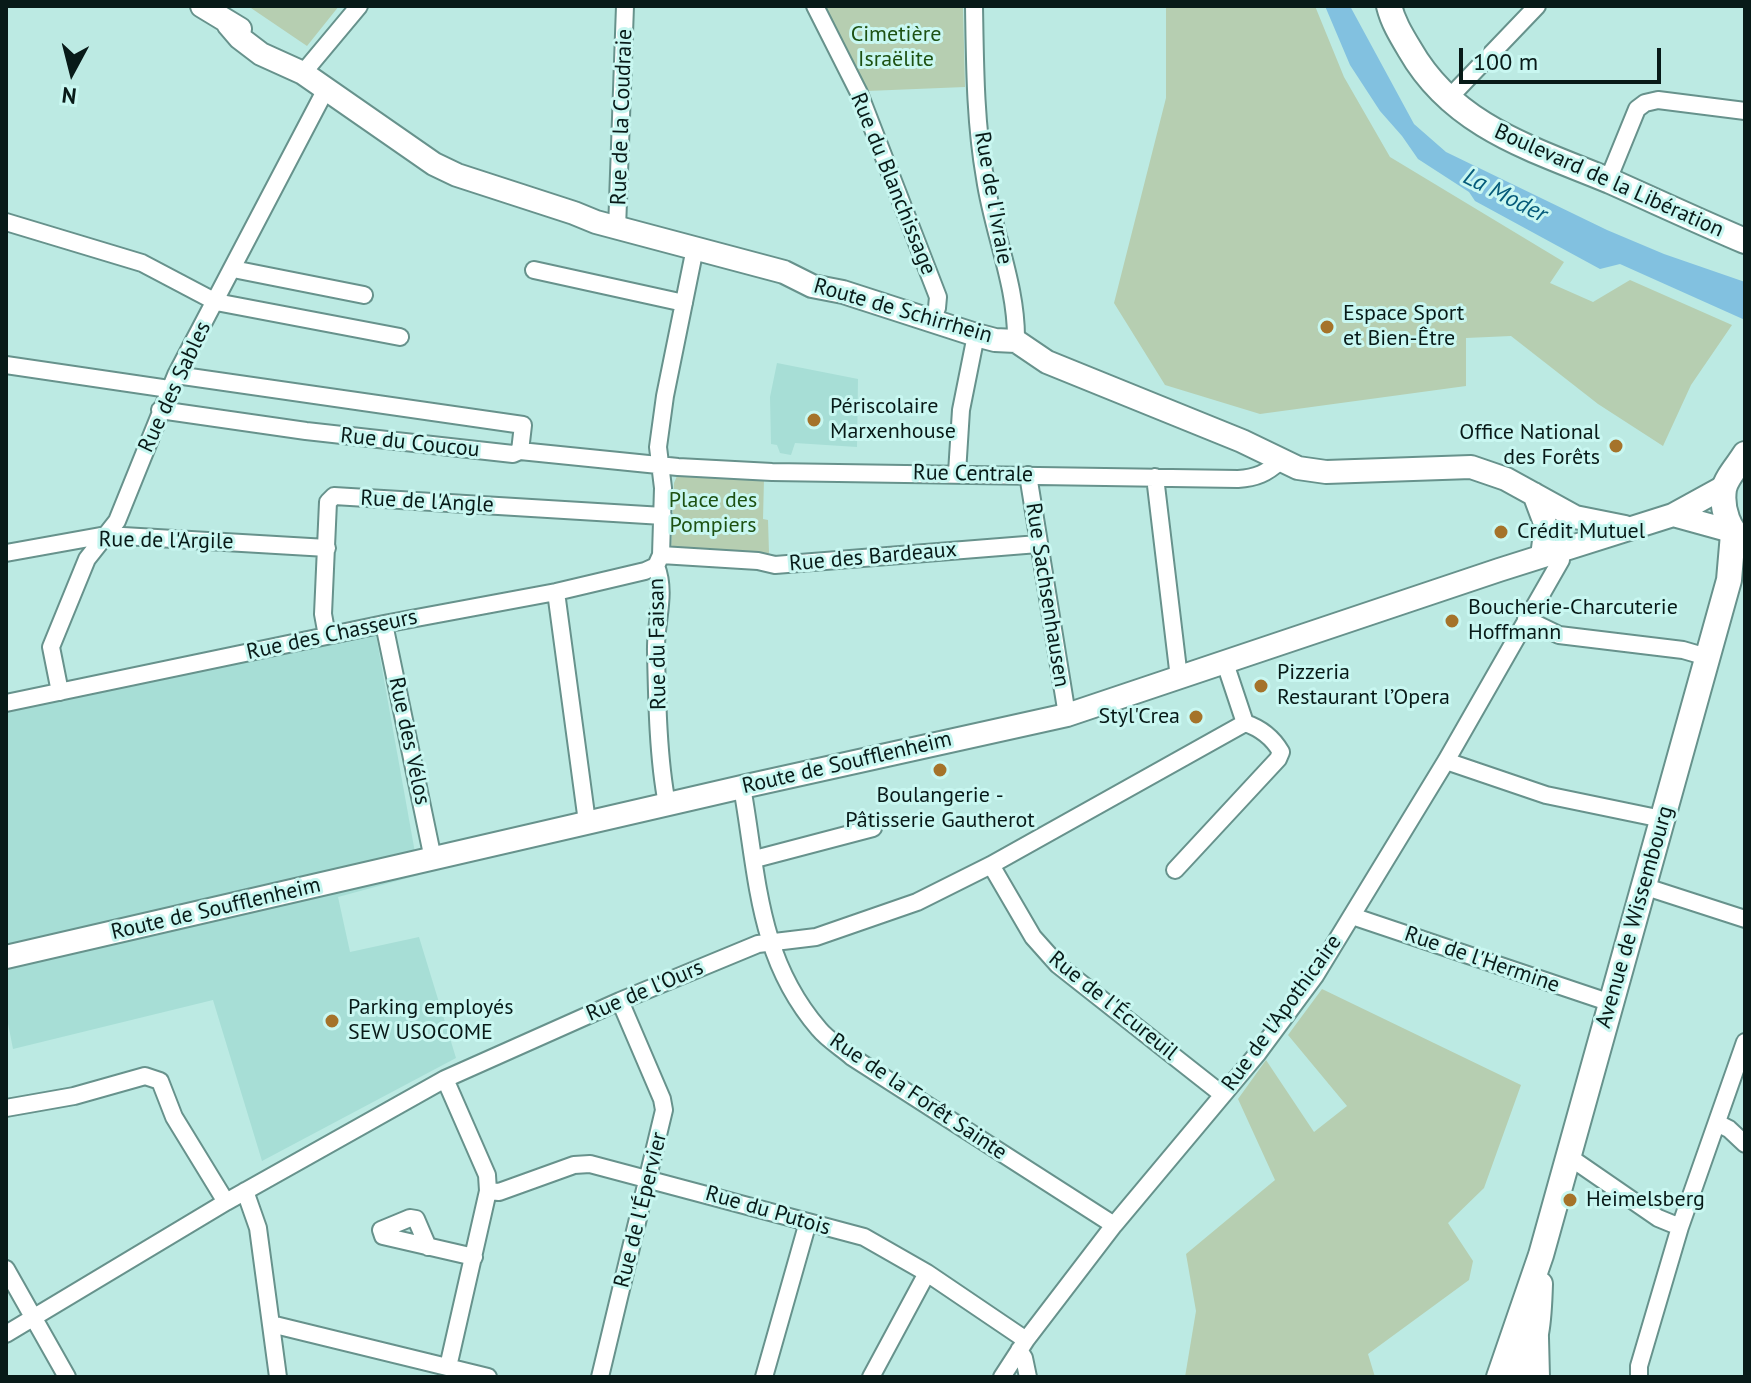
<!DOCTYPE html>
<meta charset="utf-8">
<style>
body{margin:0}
#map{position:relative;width:1751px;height:1383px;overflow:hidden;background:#bceae3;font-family:"PT Sans",sans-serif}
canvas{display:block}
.frame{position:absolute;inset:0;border:8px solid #081a18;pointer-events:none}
.north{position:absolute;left:32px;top:32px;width:80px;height:80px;-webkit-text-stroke:6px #c9f7f1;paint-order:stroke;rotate:187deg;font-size:22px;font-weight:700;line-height:32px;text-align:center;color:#081a18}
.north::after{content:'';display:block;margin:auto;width:28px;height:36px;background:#081a18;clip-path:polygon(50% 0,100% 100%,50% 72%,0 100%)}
.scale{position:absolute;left:1459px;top:48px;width:202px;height:36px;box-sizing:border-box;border:4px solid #081a18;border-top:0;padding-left:10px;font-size:24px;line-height:28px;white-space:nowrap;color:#081a18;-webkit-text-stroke:6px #c9f7f1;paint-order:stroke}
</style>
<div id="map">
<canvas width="1751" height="1383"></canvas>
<div class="frame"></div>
<div class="north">N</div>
<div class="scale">100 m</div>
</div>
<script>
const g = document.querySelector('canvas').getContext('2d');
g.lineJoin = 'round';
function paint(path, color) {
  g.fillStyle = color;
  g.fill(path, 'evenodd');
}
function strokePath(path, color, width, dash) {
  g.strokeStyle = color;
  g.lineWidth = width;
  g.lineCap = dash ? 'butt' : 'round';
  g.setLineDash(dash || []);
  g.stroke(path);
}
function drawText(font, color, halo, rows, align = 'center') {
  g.font = font + ' "PT Sans",sans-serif';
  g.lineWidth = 6;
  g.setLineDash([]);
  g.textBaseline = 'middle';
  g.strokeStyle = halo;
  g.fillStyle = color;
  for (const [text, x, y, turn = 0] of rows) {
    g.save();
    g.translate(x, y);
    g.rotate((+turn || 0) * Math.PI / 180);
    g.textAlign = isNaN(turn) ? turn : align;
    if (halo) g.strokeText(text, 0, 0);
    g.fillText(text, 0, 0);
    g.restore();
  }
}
const built = new Path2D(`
 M777 363 858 379 857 447 795 443 791 455 780 453 777 445 771 444 770 397Z
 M376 635 419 875 338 897 350 952 419 937 456 1058 262 1161 213 1000 13 1049 6 1013V710Z`);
const green = new Path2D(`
 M248 6H339L307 46Z
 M824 6H963L965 87 867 91Z
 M1166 6H1315L1344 77 1390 157 1564 262 1550 283 1593 302 1630 280 1732 325 1691 385 1663 446 1598 404 1511 336 1466 338V386L1260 414 1165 385 1114 303 1166 98Z
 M685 475 764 479 763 519 768 520 769 553 671 548 674 483 677 476Z
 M1322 989 1521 1085 1484 1188 1448 1223 1473 1261 1469 1280 1368 1354 1375 1377H1185L1196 1311 1186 1254 1275 1180 1238 1099 1266 1060 1314 1132 1347 1106 1288 1035Z`);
const water = new Path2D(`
 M1325 6H1350L1414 124 1446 152 1607 230 1664 254 1745 282V320L1620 264 1600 269 1475 201 1469 192 1418 159 1402 136 1380 111 1350 65Z`);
const street = new Path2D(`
 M815 6 859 93 938 297 937 308 932 321
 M974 6C975 63 975 121 985 178 993 233 1017 285 1016 341
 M303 73 359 6
 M1448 99 1537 6
 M1608 180 1637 109 1645 103 1658 100 1745 111
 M6 222 142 263 216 302 400 337
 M617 229 625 6
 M233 269 364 295
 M534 270 684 303
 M6 365 169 389
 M176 375 523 425 520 451
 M160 410 306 431 513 454 520 451 678 467 772 472 1238 479C1256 478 1267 473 1280 461
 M957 473 961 410 976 335
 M1028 475 1067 715
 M1155 477 1179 678
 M6 553 106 535 327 548
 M661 555 758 561 775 565 1038 544
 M556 592 587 822
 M1526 619 1559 635 1683 650 1707 657
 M384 624 433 859
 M327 636 323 614 328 502 334 496 663 516
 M60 692 51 647 87 559 117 521 176 375 326 89
 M6 703 384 624 556 592 645 571 656 566
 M1446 761 1546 795 1662 819
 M742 787C758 876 757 957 819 1029 828 1040 842 1048 852 1057L1114 1225
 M667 804C658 758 657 699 656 651 655 622 667 594 656 566L661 555 663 488 658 447 665 396 695 248
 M755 859 873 828
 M991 865 1033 937 1058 965 1223 1095
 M1175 870 1278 759 1281 752C1273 738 1260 728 1245 723
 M1643 886 1745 919
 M1352 916 1611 1003
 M445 1079 487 1175 488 1191 448 1367
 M6 1108 74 1096 145 1076 160 1081 174 1117 226 1202
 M1717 1123 1729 1129 1745 1144
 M1568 1156 1658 1218 1680 1227 1745 1042
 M245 1191 258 1228 278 1377
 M488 1191 499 1192 574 1165 590 1164 864 1237 927 1273 1026 1340
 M428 1247 416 1219 410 1218 381 1230 383 1236 474 1257
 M6 1269 67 1377
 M271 1324 488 1377
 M6 1334 226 1202 445 1079 620 1001 758 944 816 937 917 902 991 865 1245 723 1225 663
 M1019 1350 1024 1358 1028 1377
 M600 1377 664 1110 662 1099 620 1001
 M764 1377 808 1222
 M871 1377 927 1273
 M1002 1377 1026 1340 1114 1225 1258 1053 1315 976 1446 761 1561 560V550
 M1639 1377V1366L1680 1227`);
const secondary = new Path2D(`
 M202 6 240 29
 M228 24 240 38 261 54 303 73 434 164 457 175 574 213 596 222 784 272 812 286 843 292 976 335 995 340 1016 341 1047 362 1242 441 1298 468 1326 472 1471 467 1506 479 1575 517 1625 527
 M1534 494 1546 526 1542 556
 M1673 515 1731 531
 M6 957 742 787 1067 715 1499 570 1673 515 1724 487
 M1537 1338 1538 1377`);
const primary = new Path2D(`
 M1389 6C1393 22 1401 35 1410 50 1454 127 1533 149 1610 181 1655 201 1700 222 1745 241
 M1745 454C1739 464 1726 478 1724 489 1721 509 1729 532 1745 542
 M1499 1377 1541 1255 1729 580 1733 534
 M1518 1377C1538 1349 1539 1318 1540 1284`);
const markers = [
 [1327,327,8,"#a5732a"],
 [814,420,8,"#a5732a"],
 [1616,446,8,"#a5732a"],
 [1501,532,8,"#a5732a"],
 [1452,621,8,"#a5732a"],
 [1261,686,8,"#a5732a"],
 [1196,717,8,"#a5732a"],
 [940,770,8,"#a5732a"],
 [332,1021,8,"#a5732a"],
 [1570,1200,8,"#a5732a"]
];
const parkNames = [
 ["Cimetière",896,35],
 ["Israëlite",896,60],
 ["Place des",713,501],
 ["Pompiers",713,526]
];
const streetNames = [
 ["Rue de la Coudraie",622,117,-88],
 ["Boulevard de la Libération",1609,181,24],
 ["Rue du Blanchissage",893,184,68],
 ["Rue de l'Ivraie",993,198,80],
 ["Route de Schirrhein",903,311,16],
 ["Rue des Sables",175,387,-65],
 ["Rue du Coucou",410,443,6],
 ["Rue Centrale",973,474,1],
 ["Rue de l'Angle",427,502,3],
 ["Rue de l'Argile",166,541,1],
 ["Rue des Bardeaux",873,557,-5],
 ["Rue Sachsenhausen",1047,595,81],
 ["Rue des Chasseurs",332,635,-12],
 ["Rue du Faisan",658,644,-91],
 ["Rue des Vélos",409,741,78],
 ["Route de Soufflenheim",847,763,-13],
 ["Route de Soufflenheim",216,909,-13],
 ["Avenue de Wissembourg",1635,917,-74],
 ["Rue de l'Hermine",1482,960,19],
 ["Rue de l'Ours",645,991,-23],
 ["Rue de l'Écureuil",1113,1006,39],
 ["Rue de l'Apothicaire",1282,1013,-54],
 ["Rue de la Forêt Sainte",918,1097,34],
 ["Rue de l'Épervier",641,1210,-76],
 ["Rue du Putois",768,1211,16]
];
const poiNames = [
 ["Espace Sport",1343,314],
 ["et Bien-Être",1343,339],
 ["Périscolaire",830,407],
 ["Marxenhouse",830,432],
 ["Office National",1600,433,"right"],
 ["des Forêts",1600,458,"right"],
 ["Crédit Mutuel",1517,532],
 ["Boucherie-Charcuterie",1468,608],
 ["Hoffmann",1468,633],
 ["Pizzeria",1277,673],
 ["Restaurant l’Opera",1277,698],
 ["Styl'Crea",1180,717,"right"],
 ["Boulangerie -",940,796,"center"],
 ["Pâtisserie Gautherot",940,821,"center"],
 ["Parking employés",348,1008],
 ["SEW USOCOME",348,1033],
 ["Heimelsberg",1586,1200]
];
const waterNames = [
 ["La Moder",1505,196,27]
];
paint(built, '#a7ded6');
paint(green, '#b6ceb1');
paint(water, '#82c1e0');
strokePath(street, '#67928c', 20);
strokePath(secondary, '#67928c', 26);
strokePath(primary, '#67928c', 28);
strokePath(street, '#fff', 16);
strokePath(secondary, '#fff', 22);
strokePath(primary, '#fff', 24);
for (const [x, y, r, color] of markers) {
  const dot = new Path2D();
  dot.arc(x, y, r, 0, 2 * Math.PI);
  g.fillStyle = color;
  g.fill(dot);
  strokePath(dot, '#c9f7f1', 3);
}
drawText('22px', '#1d5112', '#c9f7f1', parkNames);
drawText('22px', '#081a18', '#c9f7f1', streetNames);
drawText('22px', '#081a18', '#c9f7f1', poiNames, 'left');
drawText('italic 24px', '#065b7a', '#c9f7f1', waterNames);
</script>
